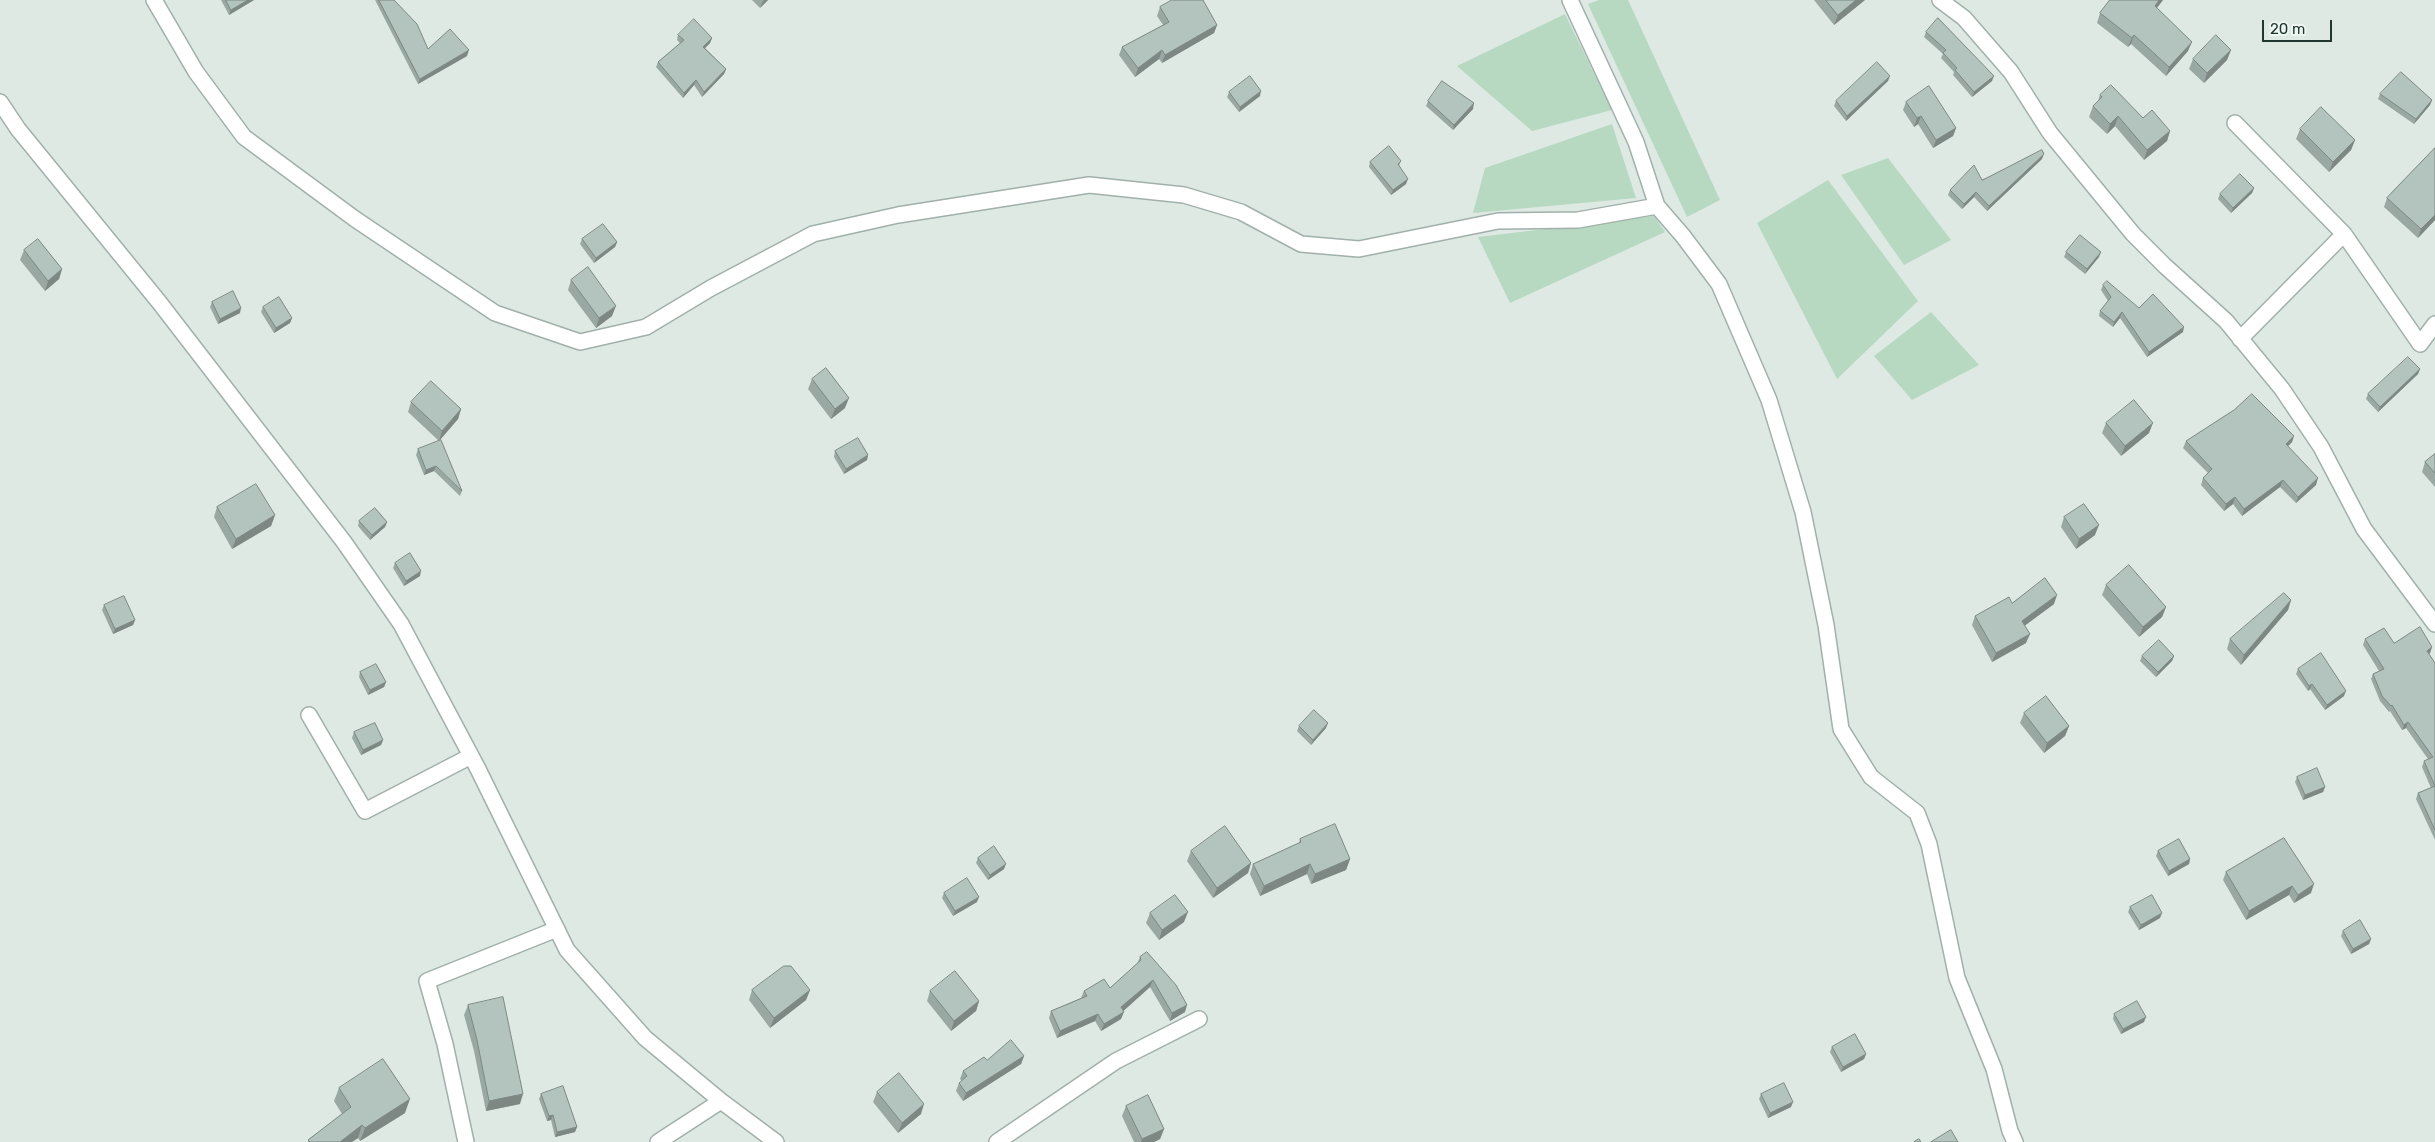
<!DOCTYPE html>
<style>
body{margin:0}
#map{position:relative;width:2435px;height:1142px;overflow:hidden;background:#dee9e4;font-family:Rubik,sans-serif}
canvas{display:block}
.scale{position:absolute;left:2262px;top:20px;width:70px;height:22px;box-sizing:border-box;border:2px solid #203732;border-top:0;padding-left:6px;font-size:15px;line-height:18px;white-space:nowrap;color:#203732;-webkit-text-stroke:4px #eef6f2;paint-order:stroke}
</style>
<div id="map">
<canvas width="2435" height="1142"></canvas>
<div class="scale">20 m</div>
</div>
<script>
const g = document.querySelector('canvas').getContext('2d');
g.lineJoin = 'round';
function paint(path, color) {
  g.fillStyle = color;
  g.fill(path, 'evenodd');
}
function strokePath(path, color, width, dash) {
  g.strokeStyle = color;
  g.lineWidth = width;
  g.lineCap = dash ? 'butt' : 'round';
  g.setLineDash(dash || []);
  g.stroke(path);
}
const green = new Path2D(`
 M1599 0H1628L1720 200 1687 217 1588 4Z
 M1565 14 1612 110 1532 131 1457 66Z
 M1612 124 1636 198 1473 213 1485 168Z
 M1888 158 1951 240 1904 265 1841 175Z
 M1828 180 1918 301 1837 379 1757 223Z
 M1654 216 1665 232 1510 303 1478 237Z
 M1931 312 1979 365 1912 400 1874 356Z`);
const minor = new Path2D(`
 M154 0 196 72 244 137 355 219 495 313 580 342 646 327 711 288 813 234 898 215 1089 185 1184 195 1241 212 1301 244 1359 249 1498 221 1578 220 1657 206 1683 236 1719 284 1769 400 1803 512 1826 625 1841 729 1871 777 1917 813 1929 844 1957 978 1994 1069 2010 1131 2015 1142
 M1570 0 1636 142 1657 206
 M1940 0 1964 18 2011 72 2050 133 2133 234 2165 266 2226 321 2282 389 2321 447 2364 529 2435 624
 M0 102 18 129 159 302 344 542 401 624 478 769 567 950 645 1038 721 1101 776 1142
 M2235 123 2344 234 2420 344 2435 324
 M2240 339 2344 234
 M309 715 365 811 471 756
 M466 1142 445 1044 427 981 557 929
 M658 1142 721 1101
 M997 1142 1116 1061 1199 1019`);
const wall = new Path2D(`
 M221 0H254L229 15Z
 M375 0H394L428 49 467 56 418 84Z
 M752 0H768L760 8Z
 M1814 0H1865L1834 25Z
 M2110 0H2163L2157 8 2188 51 2166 76 2131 44 2128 47 2097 23 2100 13Z
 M1160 7 1217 25 1214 33 1162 63 1159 59 1135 77 1119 55 1122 47 1163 25 1157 16Z
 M1926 32 1992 81 1972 97 1953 75 1954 72 1941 58 1943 54 1924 37Z
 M678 35 712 38 710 43 705 48 726 69 724 74 702 97 694 85 683 98 656 67 658 62 680 43 677 40Z
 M2231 50 2227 60 2204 83 2189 69 2193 59Z
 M1888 81 1846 121 1834 106 1836 101Z
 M1229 92 1260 96 1239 112 1227 97Z
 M2380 94 2432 100 2430 105 2414 124 2378 99Z
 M2100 95 2143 118 2170 131 2167 141 2144 160 2115 126 2107 134 2089 117 2093 106 2098 101Z
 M1428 101 1473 109 1453 130 1426 106Z
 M1906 102 1956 128 1953 136 1933 148 1918 124 1914 127 1903 110Z
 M2300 129 2355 140 2351 150 2329 172 2296 139Z
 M2435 148V220L2418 238 2384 207 2387 198Z
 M2042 159 1987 211 1974 197 1962 209 1948 195 1950 190Z
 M1401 161 1399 166 1406 184 1391 195 1369 167 1370 162Z
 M2254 188 2252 193 2231 213 2218 199 2220 194Z
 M582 239 617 242 615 247 594 263 580 244Z
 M24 250 62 269 59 279 45 291 20 260Z
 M2066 252 2099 257 2085 274 2064 257Z
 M571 280 612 316 596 328 568 290Z
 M2103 285 2139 308 2183 332 2147 357 2120 318 2113 327 2099 316 2100 311 2108 301 2101 290Z
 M212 302 240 313 218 324 210 307Z
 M263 307 292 318 290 323 274 333 261 312Z
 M2420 369 2418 374 2378 412 2366 399 2368 394Z
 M812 379 845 408 831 419 808 389Z
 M411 402 461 409 458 419 439 441 408 412Z
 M2106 423 2149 433 2121 456 2102 433Z
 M2294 436 2292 442 2288 446 2316 485 2296 503 2280 487 2242 516 2233 504 2224 511 2201 485 2203 478 2208 473 2183 448 2186 441Z
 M418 449 462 491 460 496 434 471 424 475 416 455Z
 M835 451 868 455 867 460 844 474 834 457Z
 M2435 454V487L2422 472 2425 462Z
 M217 507 275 515 271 526 232 549 214 517Z
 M2064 517 2095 535 2076 549 2061 527Z
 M359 521 387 522 385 527 370 540 358 526Z
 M395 563 420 576 404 586 393 568Z
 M2106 585 2166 607 2162 617 2139 637 2102 595Z
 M2291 600 2288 610 2241 665 2227 649 2230 639Z
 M2012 603 2054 604 2025 625 2026 643 1992 662 1972 625 1975 616Z
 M104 605 135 620 133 625 113 634 102 610Z
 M2365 639 2432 647 2430 653 2429 654 2435 663V840L2416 799 2418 793 2431 788 2422 767 2424 761 2428 759 2406 728 2402 730 2390 711 2389 712 2380 701 2371 679 2373 674 2379 671 2363 645Z
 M2142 656H2174L2172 661 2156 677 2140 661Z
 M2298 669 2344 696 2325 710 2310 689 2308 691 2296 674Z
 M360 672 386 682 384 687 368 695 359 677Z
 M2024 713 2069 726 2065 736 2044 753 2020 723Z
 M1299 726 1326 728 1311 745 1297 731Z
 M354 732 383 740 381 745 361 755 352 738Z
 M2297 777 2325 787 2323 792 2303 800 2295 782Z
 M2284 838 2311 893 2294 903 2289 895 2246 920 2223 880 2226 872Z
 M1300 839 1350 859 1346 870 1311 884 1307 874 1260 896 1250 874 1253 864 1299 843Z
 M1191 851 1251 863 1248 873 1213 898 1187 861Z
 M2158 851 2190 859 2189 864 2168 876 2156 856Z
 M978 858 1004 869 988 880 976 863Z
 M944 893 977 902 953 916 942 898Z
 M2130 907 2160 918 2139 930 2128 912Z
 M1150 913 1184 922 1159 940 1146 923Z
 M2343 931 2371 939 2369 944 2351 954 2341 936Z
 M1140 957 1185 1012 1170 1021 1150 987 1123 1011 1121 1019 1101 1031 1095 1021 1057 1038 1049 1018 1051 1011 1081 998 1084 991 1110 988 1137 964Z
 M752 990H810L806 1000 770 1028 749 1000Z
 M930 991 979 1001 976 1011 951 1031 927 1001Z
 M468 1005 520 1104 486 1111 474 1051 464 1015Z
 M2114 1014 2144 1022 2121 1034 2113 1019Z
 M1832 1047 1866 1054 1864 1059 1841 1072 1830 1052Z
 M1024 1056 1021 1064 963 1101 956 1091 959 1083 962 1081 960 1079 963 1071 987 1060Z
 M339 1088 405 1113 360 1141 358 1138 352 1142H308V1140L342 1114 334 1101Z
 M877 1092 921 1114 898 1133 873 1102Z
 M541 1094 577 1127 575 1132 555 1137 551 1120 547 1121 539 1099Z
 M1761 1094 1791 1107 1768 1118 1759 1099Z
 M1126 1106 1164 1129 1160 1139 1154 1142H1134L1122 1116Z`);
const shadedWall = new Path2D(`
 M248 0H254L229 15 231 10Z
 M764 0H768L760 8 762 3Z
 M1856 0H1865L1834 25 1838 15Z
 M2159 0H2163L2151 15 2155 6Z
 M1217 25 1214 33 1162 63 1165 55Z
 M2134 35 2131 44 2128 47 2132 38Z
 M712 38 710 43 701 52 703 47Z
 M2192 42 2188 51 2166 76 2169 67Z
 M469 50 467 56 418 84 420 79Z
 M1162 50 1159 59 1135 77 1138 68Z
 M2231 50 2227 60 2204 83 2207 73Z
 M726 69 724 74 702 97 704 92Z
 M1890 76 1888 81 1846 121 1847 116Z
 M1994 76 1992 81 1972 97 1974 92Z
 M696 80 694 85 683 98 684 93Z
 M1261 91 1260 96 1239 112 1240 107Z
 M2432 100 2430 105 2414 124 2416 119Z
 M1474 103 1473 109 1453 130 1454 125Z
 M1921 116 1918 124 1914 127 1917 118Z
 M2118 116 2115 126 2107 134 2110 124Z
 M1956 128 1953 136 1933 148 1936 140Z
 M2170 131 2167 141 2144 160 2147 150Z
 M2355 140 2351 150 2329 172 2333 162Z
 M2044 154 2042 159 1987 211 1989 206Z
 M1408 179 1406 184 1391 195 1393 190Z
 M2254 188 2252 193 2231 213 2233 208Z
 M1976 192 1974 197 1962 209 1964 204Z
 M2435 215V220L2418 238 2421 229Z
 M617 242 615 247 594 263 596 258Z
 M2101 252 2099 257 2085 274 2087 269Z
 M62 269 59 279 45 291 48 281Z
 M616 306 612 316 596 328 599 318Z
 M241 308 240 313 218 324 220 319Z
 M2122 312 2120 318 2113 327 2114 322Z
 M292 318 290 323 274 333 276 328Z
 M2184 327 2183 332 2147 357 2149 352Z
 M2420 369 2418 374 2378 412 2380 407Z
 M849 398 845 408 831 419 835 409Z
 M461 409 458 419 439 441 442 431Z
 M2153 423 2149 433 2121 456 2125 446Z
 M2294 436 2292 442 2283 451 2286 444Z
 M868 455 867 460 844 474 846 469Z
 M436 466 434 471 424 475 426 470Z
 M2318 478 2316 485 2296 503 2298 497Z
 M2283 480 2280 487 2242 516 2244 509Z
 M2235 497 2233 504 2224 511 2226 504Z
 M275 515 271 526 232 549 236 539Z
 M387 522 385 527 370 540 372 535Z
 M2099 525 2095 535 2076 549 2079 539Z
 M421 571 420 576 404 586 406 581Z
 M2057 595 2054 604 2019 630 2022 621Z
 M2291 600 2288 610 2241 665 2244 655Z
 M2166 607 2162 617 2139 637 2143 627Z
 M135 620 133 625 113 634 115 629Z
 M2030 634 2026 643 1992 662 1996 653Z
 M2432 647 2430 653 2424 656 2427 651Z
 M2174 656 2172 661 2156 677 2158 672Z
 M386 682 384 687 368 695 370 690Z
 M2312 684 2310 689 2308 691 2309 686Z
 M2346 691 2344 696 2325 710 2327 705Z
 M2408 722 2406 728 2402 730 2404 725Z
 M1328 723 1326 728 1311 745 1313 740Z
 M2069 726 2065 736 2044 753 2047 743Z
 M383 740 381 745 361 755 363 750Z
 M2325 787 2323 792 2303 800 2305 795Z
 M1350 859 1346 870 1311 884 1315 874Z
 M2190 859 2189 864 2168 876 2169 871Z
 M1251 863 1248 873 1213 898 1217 888Z
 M1006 864 1004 869 988 880 990 875Z
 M1310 864 1307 874 1260 896 1264 886Z
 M2314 884 2311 893 2294 903 2298 895Z
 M2292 886 2289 895 2246 920 2249 911Z
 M979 897 977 902 953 916 955 911Z
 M1188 912 1184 922 1159 940 1162 930Z
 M2162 913 2160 918 2139 930 2141 925Z
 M2371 939 2369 944 2351 954 2353 949Z
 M1153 980 1150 987 1119 1015 1121 1007Z
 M810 990 806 1000 770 1028 774 1018Z
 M979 1001 976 1011 951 1031 954 1021Z
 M1187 1005 1185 1012 1170 1021 1172 1013Z
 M1124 1012 1121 1019 1101 1031 1104 1024Z
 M1098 1014 1095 1021 1057 1038 1060 1031Z
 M2146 1017 2144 1022 2121 1034 2123 1029Z
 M1866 1054 1864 1059 1841 1072 1843 1067Z
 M1024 1056 1021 1064 963 1101 966 1093Z
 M523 1094 520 1104 486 1111 489 1101Z
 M410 1099 405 1113 360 1141 365 1128Z
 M1793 1102 1791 1107 1768 1118 1770 1113Z
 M924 1104 921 1114 898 1133 902 1123Z
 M553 1115 551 1120 547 1121 549 1116Z
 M362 1125 358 1138 352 1142H340Z
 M577 1127 575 1132 555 1137 557 1132Z
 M1164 1129 1160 1139 1154 1142H1141L1142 1139Z`);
const building = new Path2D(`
 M226 0H248L231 10Z
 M379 0H394L417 24 428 49 450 29 469 50 420 79Z
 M1172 0H1203L1217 25 1165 55 1162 50 1138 68 1122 47 1169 22 1160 7Z
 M1826 0H1856L1838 15Z
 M2110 0H2159L2155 6 2192 42 2169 67 2134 35 2132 38 2100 13Z
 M1938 18 1994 76 1974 92 1955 70 1957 68 1943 53 1946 50 1926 32Z
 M694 19 712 38 703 47 726 69 704 92 696 80 684 93 658 62 684 40 678 35Z
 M2216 35 2231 50 2207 73 2193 59Z
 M1877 62 1890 76 1847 116 1836 101Z
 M2401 72 2432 100 2416 119 2380 94Z
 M1250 76 1261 91 1240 107 1229 92Z
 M1442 81 1474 103 1454 125 1428 101Z
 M2111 85 2143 118 2152 110 2170 131 2147 150 2118 116 2110 124 2093 106 2102 97 2100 95Z
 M1929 86 1956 128 1936 140 1921 116 1917 118 1906 102Z
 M2321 107 2355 140 2333 162 2300 129Z
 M1389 146 1401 161 1398 164 1408 179 1393 190 1370 162Z
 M2435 148V215L2421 229 2387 198Z
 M2042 150 2044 154 1989 206 1976 192 1964 204 1950 190 1974 165 1982 180Z
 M2240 174 2254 188 2233 208 2220 194Z
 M603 224 617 242 596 258 582 239Z
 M2080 235 2101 252 2087 269 2066 252Z
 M38 239 62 269 48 281 24 250Z
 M588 267 616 306 599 318 571 280Z
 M2107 281 2139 308 2153 294 2184 327 2149 352 2122 312 2114 322 2100 311 2111 297 2103 285Z
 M233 291 241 308 220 319 212 302Z
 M279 297 292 318 276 328 263 307Z
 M2408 357 2420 369 2380 407 2368 394Z
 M826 368 849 398 835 409 812 379Z
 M431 381 461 409 442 431 411 402Z
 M2252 394 2294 436 2286 444 2318 478 2298 497 2283 480 2244 509 2235 497 2226 504 2203 478 2212 469 2186 441 2234 410Z
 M2134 400 2153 423 2125 446 2106 423Z
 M858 438 868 455 846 469 835 451Z
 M441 440 462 491 436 466 426 470 418 449Z
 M2435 454V473L2425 462Z
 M256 484 275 515 236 539 217 507Z
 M2084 504 2099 525 2079 539 2064 517Z
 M375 508 387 522 372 535 359 521Z
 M410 553 421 571 406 581 395 563Z
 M2129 565 2166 607 2143 627 2106 585Z
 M2045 578 2057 595 2022 621 2030 634 1996 653 1975 616 2009 597 2012 603Z
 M2284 593 2291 600 2244 655 2230 639Z
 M124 596 135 620 115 629 104 605Z
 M2420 627 2432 647 2427 651 2435 663V830L2418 793 2435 786 2424 761 2433 757 2408 722 2404 725 2392 705 2391 706 2382 696 2373 674 2384 669 2365 639 2384 628 2394 643Z
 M2159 640 2174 656 2158 672 2142 656Z
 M2321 653 2346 691 2327 705 2312 684 2309 686 2298 669Z
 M376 664 386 682 370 690 360 672Z
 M2046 696 2069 726 2047 743 2024 713Z
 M1314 710 1328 723 1313 740 1299 726Z
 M375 723 383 740 363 750 354 732Z
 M2317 768 2325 787 2305 795 2297 777Z
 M1335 824 1350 859 1315 874 1310 864 1264 886 1253 864 1301 842 1300 839Z
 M1225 826 1251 863 1217 888 1191 851Z
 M2284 838 2314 884 2298 895 2292 886 2249 911 2226 872Z
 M2179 839 2190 859 2169 871 2158 851Z
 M994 846 1006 864 990 875 978 858Z
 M967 878 979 897 955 911 944 893Z
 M1175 895 1188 912 1162 930 1150 913Z
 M2152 895 2162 913 2141 925 2130 907Z
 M2360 920 2371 939 2353 949 2343 931Z
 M1147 952 1176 985 1187 1005 1172 1013 1153 980 1121 1007 1124 1012 1104 1024 1098 1014 1060 1031 1051 1011 1087 996 1084 991 1104 979 1110 988 1141 960 1140 957Z
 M784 966H791L810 990 774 1018 752 990Z
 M955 971 979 1001 954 1021 930 991Z
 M503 997 523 1094 489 1101 477 1040 468 1005Z
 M2137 1001 2146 1017 2123 1029 2114 1014Z
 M1855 1034 1866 1054 1843 1067 1832 1047Z
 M1011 1040 1024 1056 966 1093 959 1083 967 1076 963 1071 984 1057 987 1060Z
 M383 1059 410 1099 365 1128 362 1125 340 1142H310L308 1140 351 1107 339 1088Z
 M899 1073 924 1104 902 1123 877 1092Z
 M1784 1083 1793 1102 1770 1113 1761 1094Z
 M563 1086 577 1127 557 1132 553 1115 549 1116 541 1094Z
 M1148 1095 1164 1129 1142 1139 1126 1106Z
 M1951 1130 1958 1142H1931Z
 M1919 1139 1921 1142H1914Z`);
paint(green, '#b7d9c1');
strokePath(minor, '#a1b0ab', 18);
strokePath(minor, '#fff', 15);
paint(wall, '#9aa8a3');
paint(shadedWall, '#7d8884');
paint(building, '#b3c3bd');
strokePath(building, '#7d8884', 1);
</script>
